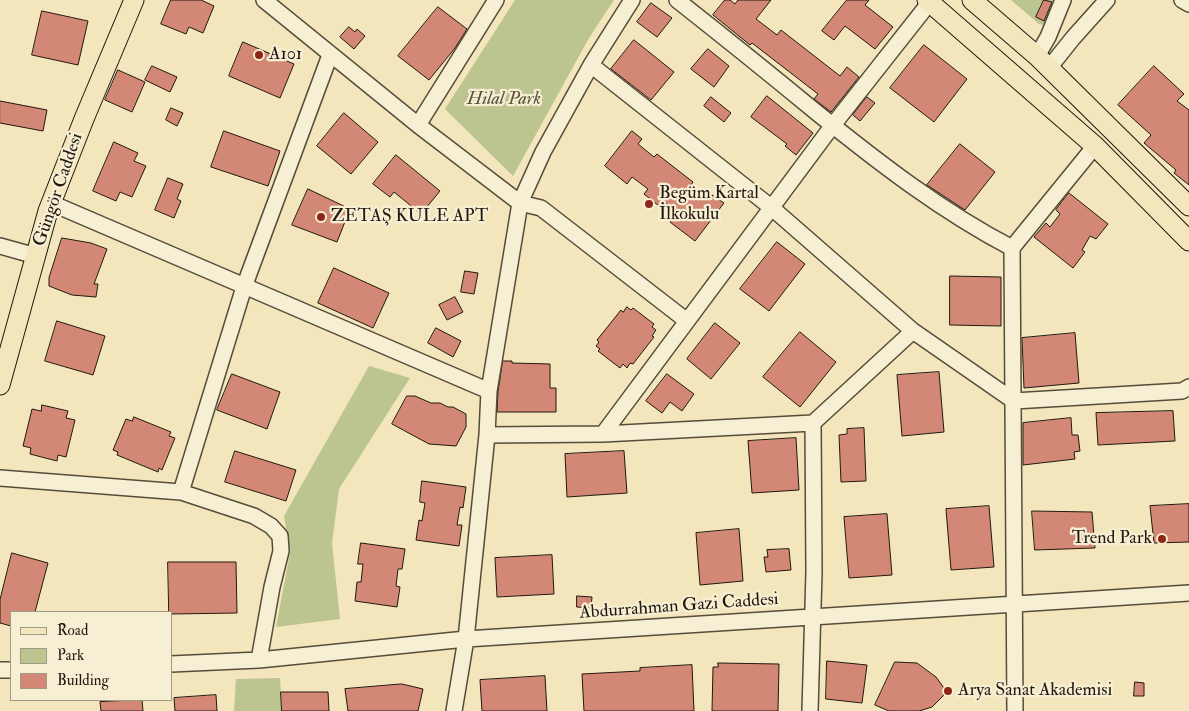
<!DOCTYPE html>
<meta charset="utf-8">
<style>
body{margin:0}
#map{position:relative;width:1189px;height:711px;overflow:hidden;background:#f3e6bc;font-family:"IM FELL Double Pica",serif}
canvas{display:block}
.legend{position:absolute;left:10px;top:611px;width:162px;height:90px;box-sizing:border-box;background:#f7efd3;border:1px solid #a29985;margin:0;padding:6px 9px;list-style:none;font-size:15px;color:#22180f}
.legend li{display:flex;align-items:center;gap:10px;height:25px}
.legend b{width:25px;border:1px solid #a29985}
</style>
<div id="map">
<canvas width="1189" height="711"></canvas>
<ul class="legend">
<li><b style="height:6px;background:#f3e6bc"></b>Road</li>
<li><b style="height:14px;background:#bcc48f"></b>Park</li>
<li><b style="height:14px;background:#d38876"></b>Building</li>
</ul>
</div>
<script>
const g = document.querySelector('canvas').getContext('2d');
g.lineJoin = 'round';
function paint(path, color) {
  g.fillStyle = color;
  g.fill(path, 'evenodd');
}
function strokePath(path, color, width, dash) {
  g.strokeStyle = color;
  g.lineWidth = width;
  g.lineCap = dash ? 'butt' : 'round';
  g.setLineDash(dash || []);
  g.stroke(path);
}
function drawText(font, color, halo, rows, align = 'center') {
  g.font = font + ' "IM FELL Double Pica",serif';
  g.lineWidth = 4.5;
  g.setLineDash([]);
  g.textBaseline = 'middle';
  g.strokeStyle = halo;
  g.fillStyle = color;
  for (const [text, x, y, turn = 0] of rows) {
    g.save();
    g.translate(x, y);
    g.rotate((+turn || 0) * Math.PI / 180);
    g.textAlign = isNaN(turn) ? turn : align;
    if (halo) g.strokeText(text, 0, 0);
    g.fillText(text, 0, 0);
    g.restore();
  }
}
const green = new Path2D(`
 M515 0H614L589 38 513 176 445 109Z
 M1011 0H1056L1045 25 1039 24Z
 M369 366 410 378 339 489 332 543 340 619 276 627 290 553 284 516Z
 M280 678 282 711H234L236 679Z`);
const building = new Path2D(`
 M171 0H201L214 6 203 33 189 27 186 34 161 24Z
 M725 0H730L735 4 738 0H771L756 19 777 35 781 30 840 76 847 67 859 77 831 112 814 99 818 94 752 43 750 45 713 15Z
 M847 0H869L865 5 893 27 875 49 845 26 834 40 822 31Z
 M1044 0 1052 2 1044 21 1036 17Z
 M651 3 672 18 657 37 637 22Z
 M438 7 467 29 455 48 429 80 398 56Z
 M42 11 88 21 78 65 32 55Z
 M349 27 355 32 357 29 365 36 354 49 340 37Z
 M634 40 674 72 651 100 611 69Z
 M243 42 294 64 280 98 229 76Z
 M924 45 967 79 934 122 890 88Z
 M708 49 729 66 714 87 691 69Z
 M152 66 177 77 170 92 145 80Z
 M1154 66 1184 94 1177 101 1189 110V185L1174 173 1176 170 1144 143 1151 135 1118 105Z
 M118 70 145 82 132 112 105 100Z
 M767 96 813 133 796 155 785 146 787 144 751 117Z
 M711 97 731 113 724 122 704 106Z
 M867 97 875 103 860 121 853 115Z
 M0 101 47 110 43 131 0 123Z
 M171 108 183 113 177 126 166 120Z
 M344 113 378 142 351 174 317 146Z
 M224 131 280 151 268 186 211 167Z
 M632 131 642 139 638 144 654 157 657 154 693 182 691 185 709 199 712 195 724 203 695 241 670 222 678 213 663 201 659 206 644 194 648 189 632 177 627 184 605 166Z
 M114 142 138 153 134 161 146 166 132 197 120 192 116 201 93 191Z
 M960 144 995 172 965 210 927 185Z
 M396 155 440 191 421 214 394 192 390 197 373 184Z
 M168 178 183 184 177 199 181 201 174 218 155 210Z
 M308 189 350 209 337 242 292 225Z
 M1069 193 1108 224 1096 239 1090 236 1082 250 1085 252 1073 268 1034 237 1046 223 1050 227 1060 214 1056 210Z
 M62 238 91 243 107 249 94 284H98L96 297 72 295 49 286V278Z
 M777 242 805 264 769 311 740 289Z
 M334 268 389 293 373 328 318 303Z
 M465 271 478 273 474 294 461 292Z
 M950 276 1001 277V326L950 325Z
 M455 297 463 312 447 320 439 305Z
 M627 307 631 310 633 308 654 324 652 327 656 330 652 336 654 337 633 364 630 363 627 368 623 364 620 368 598 351 600 349 596 346 599 342 597 340 621 310 623 312Z
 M57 321 105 336 93 375 45 361Z
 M715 323 740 343 711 379 687 359Z
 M436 328 461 341 453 357 428 343Z
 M800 332 836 362 800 407 763 377Z
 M1075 333 1079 383 1024 388 1022 338Z
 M503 361H512V363L550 364V388H556V412H497L498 392Z
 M939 372 944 432 902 436 897 375Z
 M232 374 280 392 267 429 217 410Z
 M667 374 694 394 682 411 670 402 662 413 646 401Z
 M407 396H415L431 403H440L448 407H453L466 414V427L456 446 429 444 392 424Z
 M42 405 68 411 66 418 75 420 66 457 58 455 57 461 30 454 31 448 23 446 32 409 41 411Z
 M1173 411 1175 441 1098 445 1096 413Z
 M134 417 171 432 169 436 175 438 162 470 159 468 158 472 117 455 118 452 113 450 126 419 132 421Z
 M1071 418 1072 435H1078L1080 451 1074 452 1075 459 1023 465V423Z
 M864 428 866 481 841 482 839 435 847 434V429Z
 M796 438 799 490 752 493 748 441Z
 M235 451 296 470 286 501 225 482Z
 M624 451 627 493 567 497 565 454Z
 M422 481 466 487 463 508 460 507 457 525H462L459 546 416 540 419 520 422 521 425 503 420 502Z
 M1189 504V542L1154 543 1150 506Z
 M989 506 994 567 951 570 946 509Z
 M1032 511 1092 512 1095 548 1035 550Z
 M887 514 892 575 849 578 844 517Z
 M739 529 743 581 700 585 696 533Z
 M361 543 405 549 402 569H398L396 586 400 587 397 607 355 601 357 582H361L363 564H358Z
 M789 549 791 570 766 572 764 557H768L767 550Z
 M12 553 48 563 35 612H11V626L0 623V600Z
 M552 555 554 594 497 597 495 558Z
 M168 562H236L237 613 171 614 169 612Z
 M577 596 592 597 591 608 577 607Z
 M827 661 867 665 862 703 826 699Z
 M895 662 917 663 936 677 947 692 932 707 919 711H889L875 705Z
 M718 663 779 664 778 711H712L713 667H718Z
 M692 665 694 711H584L582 674 640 671V668Z
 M545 676 547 711H482L480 680Z
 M1135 682 1144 683V696H1134Z
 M402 684 423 689 418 711H348L345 689Z
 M281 692H328L329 711H282Z
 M216 695 217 711H175L174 698Z
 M142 700 143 711H101L100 702Z`);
const minor = new Path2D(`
 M264 0 418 125 520 203 541 208 687 321
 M677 0C724 37 770 74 816 112 878 162 941 211 1012 248
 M1182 0 1189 4
 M1037 56 1048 37 1063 0
 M591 65 772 208 913 331 1014 401 1182 391 1189 387
 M1049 68 1073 38 1107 0
 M418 125 496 0
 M51 203 489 391
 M0 246 36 256
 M603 434 833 125 930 2
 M487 435 603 434 813 423 913 331
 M0 478 181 492 254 516 271 526 280 536 281 551 272 587 259 660
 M181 492 244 287 330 55
 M171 664 259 660 466 639 1189 593
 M0 670H11
 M454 711 466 639 487 435 489 391 520 203 543 152 591 65 632 0
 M810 711 814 572 813 423
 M1015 711 1012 248 1095 146`);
const major = new Path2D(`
 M927 0 1095 146 1189 241
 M972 0 1037 56 1189 206
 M0 385 48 211 84 119 134 0`);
const markers = [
 [259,55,5,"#8f2418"],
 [649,204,5,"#8f2418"],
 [321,217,5,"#8f2418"],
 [1162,539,5,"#8f2418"],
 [948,691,5,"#8f2418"]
];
const poiNames = [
 ["A101",269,55],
 ["Begüm Kartal",659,194],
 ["İlkokulu",659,215],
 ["ZETAŞ KULE APT",331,217],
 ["Trend Park",1152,539,"right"],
 ["Arya Sanat Akademisi",958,691]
];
const parkNames = [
 ["Hilal Park",504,100]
];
const streetNames = [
 ["Güngör Caddesi",59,190,-71],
 ["Abdurrahman Gazi Caddesi",679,607,-4]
];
paint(green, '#bcc48f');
paint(building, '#d38876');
strokePath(building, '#22180f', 1);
strokePath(minor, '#564c3a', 18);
strokePath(major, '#22180f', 21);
strokePath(minor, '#f7efd3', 15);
strokePath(major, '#f3e6bc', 19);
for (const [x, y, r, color] of markers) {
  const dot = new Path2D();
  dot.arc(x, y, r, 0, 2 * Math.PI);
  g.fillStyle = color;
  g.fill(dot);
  strokePath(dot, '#f7efd3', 2);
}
drawText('18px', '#22180f', '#f7efd3', poiNames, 'left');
drawText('italic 18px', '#58543c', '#f7efd3', parkNames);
drawText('18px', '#22180f', '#f7efd3', streetNames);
</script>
